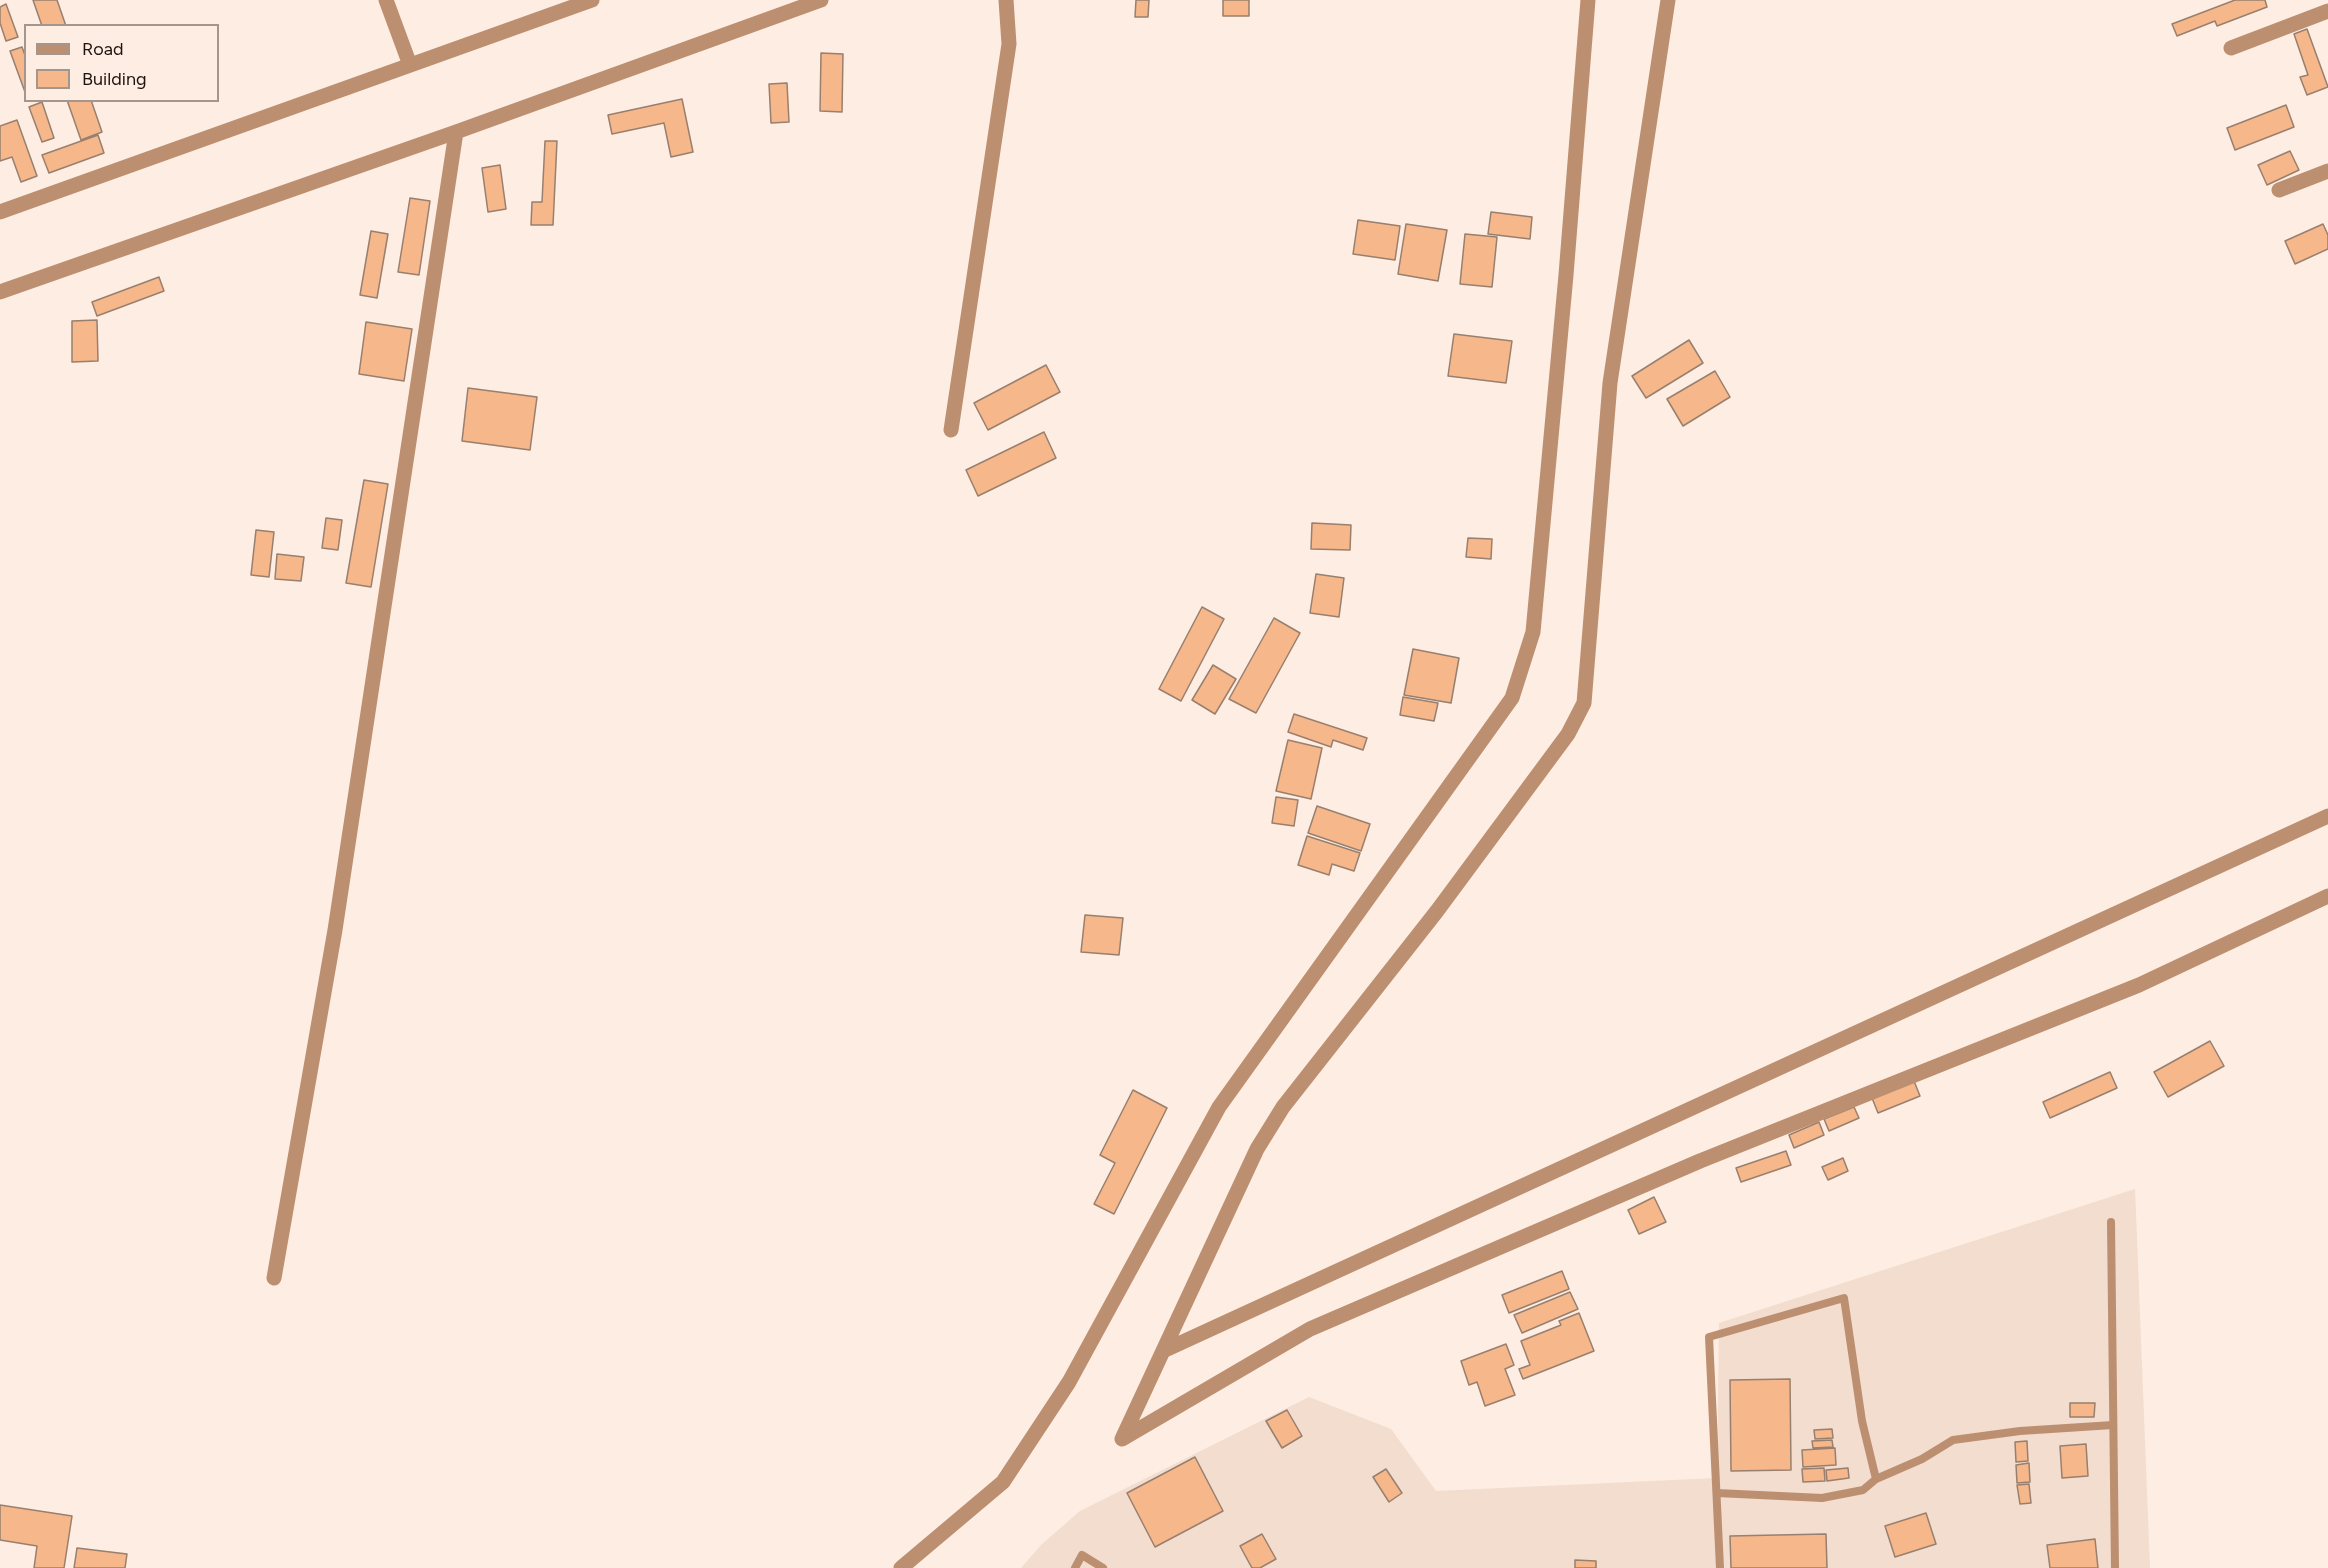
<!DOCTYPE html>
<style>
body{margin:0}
#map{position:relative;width:2328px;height:1568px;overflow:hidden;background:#feede2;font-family:Figtree,sans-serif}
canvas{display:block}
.legend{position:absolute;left:24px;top:24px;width:195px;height:78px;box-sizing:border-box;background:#feede2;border:2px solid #a4968d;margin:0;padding:8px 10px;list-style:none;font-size:18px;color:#1e140e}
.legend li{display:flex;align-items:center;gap:12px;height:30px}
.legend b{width:30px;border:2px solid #a4968d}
</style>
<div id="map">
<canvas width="2328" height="1568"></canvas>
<ul class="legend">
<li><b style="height:8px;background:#bc8f70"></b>Road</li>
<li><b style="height:16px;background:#f6b78b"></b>Building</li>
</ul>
</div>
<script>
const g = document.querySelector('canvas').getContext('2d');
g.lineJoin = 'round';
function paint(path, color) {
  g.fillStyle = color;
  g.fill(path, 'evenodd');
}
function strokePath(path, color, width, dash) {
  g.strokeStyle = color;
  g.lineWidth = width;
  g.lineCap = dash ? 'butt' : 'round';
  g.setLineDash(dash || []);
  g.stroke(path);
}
const built = new Path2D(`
 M2135 1189 2150 1568H1021L1042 1544 1080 1511 1309 1397 1391 1429 1436 1491 1717 1478 1719 1323Z`);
const building = new Path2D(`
 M33 0H57L66 26H42Z
 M1136 0H1149L1148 17H1135Z
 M1223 0H1249V16H1223Z
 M2235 0H2265L2267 7 2217 26 2215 21 2177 36 2172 24Z
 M6 4 18 37 6 41 0 23V7Z
 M2307 29 2328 87 2307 95 2300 77 2308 75 2294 34Z
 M22 47 26 58 25 92 10 51Z
 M821 53 843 54 842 112 820 111Z
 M787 83 789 122 771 123 769 84Z
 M682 99 693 152 671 157 664 123 612 134 608 115Z
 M67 100H91L102 132 81 140Z
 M42 102 54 138 42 142 29 107Z
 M2286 105 2294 127 2235 150 2227 128Z
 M17 120 37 176 21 182 12 157 0 161V126Z
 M98 135 104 153 49 173 42 155Z
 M545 141H557L553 225H531L532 202H542Z
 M2290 151 2299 170 2267 185 2258 165Z
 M500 165 506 209 488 212 482 168Z
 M410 198 430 201 419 275 398 272Z
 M1491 212 1532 217 1530 239 1488 234Z
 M1358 220 1400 226 1395 260 1353 254Z
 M1406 224 1447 230 1438 281 1398 274Z
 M2323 224 2328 235V249L2295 264 2285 241Z
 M371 231 388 234 377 298 360 295Z
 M1465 234 1497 237 1492 287 1460 284Z
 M159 277 164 291 97 316 92 302Z
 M97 320 98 361 72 362V321Z
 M366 322 412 329 404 381 359 374Z
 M1454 334 1512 341 1506 383 1448 376Z
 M1689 340 1703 363 1646 398 1632 376Z
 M1046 365 1060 392 988 430 974 403Z
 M1715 371 1730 397 1683 426 1667 399Z
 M468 388 537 397 530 450 462 441Z
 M1044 432 1056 458 978 496 966 470Z
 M364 480 388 484 371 587 346 583Z
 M326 518 342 520 338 550 322 548Z
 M1312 523 1351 525 1350 550 1311 549Z
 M256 530 274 532 269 577 251 575Z
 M1468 538 1492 539 1491 559 1466 557Z
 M277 554 304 557 301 581 275 579Z
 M1316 574 1344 578 1339 617 1310 613Z
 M1202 607 1224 619 1181 701 1159 689Z
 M1274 618 1300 633 1256 713 1229 699Z
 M1413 649 1459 658 1451 703 1404 695Z
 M1213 665 1236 679 1215 714 1192 700Z
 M1403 697 1438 703 1434 721 1400 715Z
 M1294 714 1367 738 1363 750 1333 740 1331 747 1288 732Z
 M1288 740 1322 748 1311 799 1276 791Z
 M1276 797 1298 800 1294 826 1272 823Z
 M1317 806 1370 824 1361 851 1308 833Z
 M1307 836 1360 853 1354 871 1332 864 1329 875 1298 865Z
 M1085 915 1123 918 1119 955 1081 952Z
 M2210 1041 2224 1066 2168 1097 2154 1072Z
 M2110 1072 2117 1088 2050 1118 2043 1102Z
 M1914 1081 1920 1096 1878 1113 1872 1098Z
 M1133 1090 1167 1108 1114 1214 1094 1204 1115 1163 1100 1155Z
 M1854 1107 1859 1118 1829 1131 1824 1119Z
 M1819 1122 1824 1135 1794 1148 1789 1135Z
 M1786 1151 1791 1165 1741 1182 1736 1168Z
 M1843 1158 1848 1171 1828 1180 1822 1167Z
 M1654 1197 1666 1222 1639 1234 1628 1210Z
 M1562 1271 1569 1289 1509 1313 1502 1295Z
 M1570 1292 1578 1309 1522 1333 1514 1315Z
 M1579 1313 1594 1351 1523 1379 1519 1369 1530 1365 1521 1341 1561 1325 1559 1321Z
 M1506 1344 1514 1365 1505 1369 1515 1395 1485 1406 1477 1382 1469 1385 1461 1361Z
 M1790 1379 1791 1470 1731 1471 1730 1380Z
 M2070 1403H2095L2094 1417H2070Z
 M1287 1410 1302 1436 1282 1448 1266 1421Z
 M1832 1429 1833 1438 1815 1439 1814 1430Z
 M1832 1440 1833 1447 1813 1448 1812 1441Z
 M2027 1441 2028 1461 2016 1462 2015 1442Z
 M2086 1444 2088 1476 2062 1478 2060 1446Z
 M1835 1448 1836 1465 1803 1467 1802 1450Z
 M1195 1457 1223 1511 1155 1547 1127 1493Z
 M2029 1463 2030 1482 2017 1483 2016 1465Z
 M1824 1468 1825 1481 1803 1482 1802 1469Z
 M1848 1468 1849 1478 1827 1481 1826 1470Z
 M1386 1469 1402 1493 1389 1502 1373 1477Z
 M2029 1484 2031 1503 2020 1504 2017 1485Z
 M0 1505 72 1516 64 1568H34L37 1546 0 1540Z
 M1926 1513 1936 1544 1895 1557 1885 1526Z
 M1262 1534 1276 1559 1260 1568H1252L1240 1546Z
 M1826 1534 1827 1568H1731L1730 1536Z
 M2095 1539 2098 1568H2050L2047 1545Z
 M77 1548 127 1554 125 1568H74Z
 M1575 1560 1596 1561V1568H1575Z`);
const lane = new Path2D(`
 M2111 1222 2115 1568
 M1717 1493 1822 1498 1863 1490 1876 1479 1922 1459 1953 1440 2020 1431 2113 1425
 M1075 1568 1082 1555 1103 1568
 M1720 1568 1709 1337 1844 1298 1862 1421 1876 1479`);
const street = new Path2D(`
 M386 0 410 65
 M2231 48 2328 11
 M2279 190 2328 171
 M0 212 592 0
 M0 292 456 132 821 0
 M951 430 1009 44 1006 0
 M274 1278 335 930 456 132
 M1163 1351 2328 816
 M1122 1439 1257 1149 1283 1107 1437 911 1568 734 1584 703 1610 383 1668 0
 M1122 1439 1310 1329 1700 1161 2139 985 2328 896
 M901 1568 1003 1482 1069 1382 1219 1107 1512 698 1533 632 1566 275 1588 0`);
paint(built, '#f2ddcf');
paint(building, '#f6b78b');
strokePath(building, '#987f6e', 1.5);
strokePath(lane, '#bc8f70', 8);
strokePath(street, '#bc8f70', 15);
</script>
